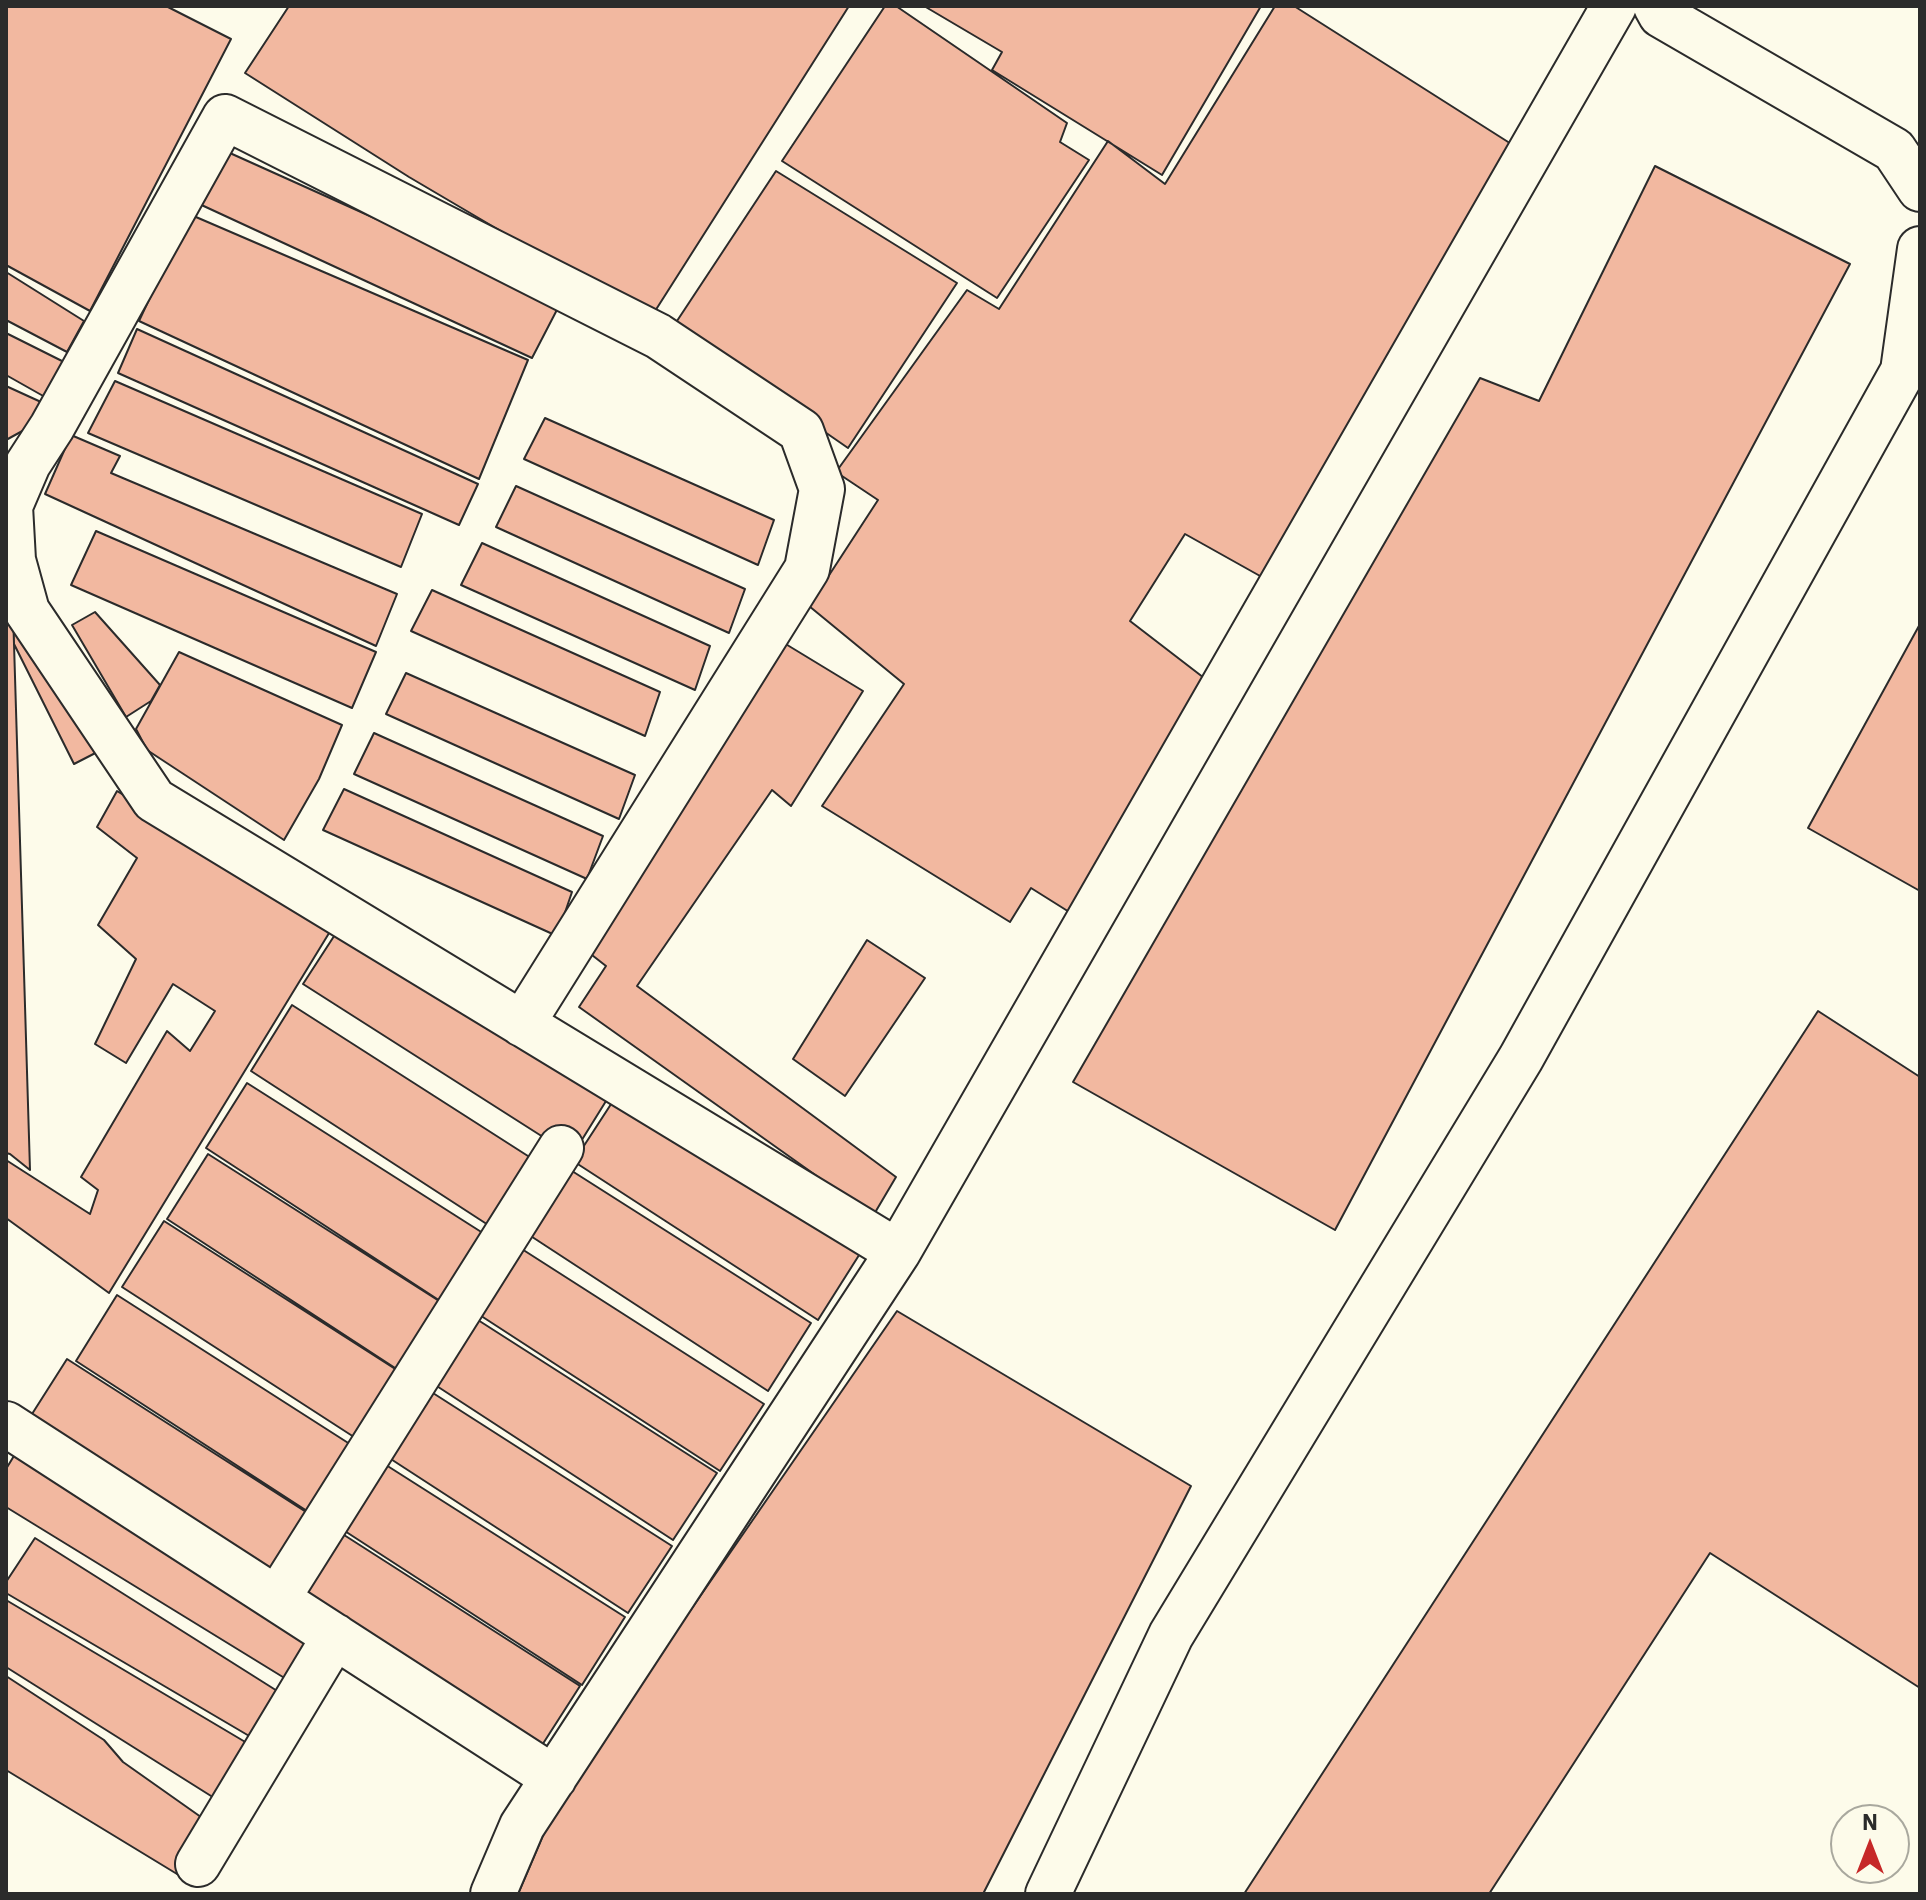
<!DOCTYPE html>
<style>
body{margin:0}
#map{position:relative;width:1926px;height:1900px;overflow:hidden;background:#fdfbea;font-family:"IBM Plex Sans",sans-serif}
canvas{display:block}
.frame{position:absolute;inset:0;border:8px solid #2b2b2b;pointer-events:none}
.north{position:absolute;left:1830px;top:1804px;width:80px;height:80px;box-sizing:border-box;background:#fdfbea;border:2px solid #a9a89e;border-radius:50%;rotate:0deg;font-size:22px;font-weight:700;line-height:32px;text-align:center;color:#2b2b2b}
.north::after{content:'';display:block;margin:auto;width:28px;height:36px;background:#c62828;clip-path:polygon(50% 0,100% 100%,50% 72%,0 100%)}
</style>
<div id="map">
<canvas width="1926" height="1900"></canvas>
<div class="frame"></div>
<div class="north">N</div>
</div>
<script>
const g = document.querySelector('canvas').getContext('2d');
g.lineJoin = 'round';
function paint(path, color) {
  g.fillStyle = color;
  g.fill(path, 'evenodd');
}
function strokePath(path, color, width, dash) {
  g.strokeStyle = color;
  g.lineWidth = width;
  g.lineCap = dash ? 'butt' : 'round';
  g.setLineDash(dash || []);
  g.stroke(path);
}
const building = new Path2D(`
 M6 6H166L231 39 90 311 6 265Z
 M289 6H849L650 319 409 177 245 73Z
 M885 6H896L1067 123 1060 142 1089 160 997 298 782 161Z
 M924 6H1261L1162 175 992 70 1002 52Z
 M1275 6H1294L1516 147 1269 581 1185 534 1130 621 1208 681 1074 915 1031 888 1010 922 822 806 904 684 809 606 878 500 836 472 967 290 999 309 1108 141 1165 184Z
 M221 149 561 302 532 358 195 202Z
 M1655 166 1850 264 1335 1230 1073 1082 1480 378 1539 401Z
 M776 171 957 283 848 448 673 327Z
 M189 214 528 360 479 479 139 321Z
 M6 272 84 321 67 352 6 320Z
 M137 329 478 484 459 525 118 373Z
 M6 333 64 362 45 397 6 375Z
 M115 381 422 514 401 567 88 433Z
 M6 386 41 402 26 429 6 440Z
 M545 418 774 520 758 565 524 459Z
 M71 435 120 456 111 473 397 594 376 646 45 494Z
 M516 486 745 589 729 633 496 527Z
 M96 531 376 652 352 708 71 585Z
 M482 543 710 646 695 690 461 585Z
 M6 573 12 578 30 1170 10 1154 6 1153Z
 M432 590 660 692 645 736 411 631Z
 M13 592 109 746 74 764 14 644Z
 M95 612 160 685 151 701 126 717 72 625Z
 M1920 624V891L1808 828Z
 M784 643 863 691 791 806 772 790 637 986 896 1177 873 1216 579 1007 606 966 583 948Z
 M179 652 342 725 319 779 284 840 147 750 136 729Z
 M406 673 635 775 619 819 386 714Z
 M374 733 603 836 587 879 354 774Z
 M344 789 572 892 557 936 323 830Z
 M117 791 334 925 109 1293 6 1218V1160L90 1214 98 1190 81 1177 167 1031 190 1051 215 1011 173 984 126 1063 95 1044 136 959 98 925 137 858 97 827Z
 M338 930 615 1098 576 1158 303 984Z
 M867 940 925 978 845 1096 793 1059Z
 M292 1005 542 1165 499 1232 251 1071Z
 M1818 1011 1920 1077V1688L1710 1553 1489 1894H1244Z
 M247 1083 497 1242 454 1310 206 1148Z
 M611 1093 861 1252 818 1320 570 1159Z
 M208 1154 458 1313 415 1381 167 1219Z
 M561 1164 811 1323 768 1391 520 1229Z
 M164 1221 414 1381 371 1448 122 1287Z
 M514 1244 764 1404 720 1471 472 1310Z
 M117 1295 367 1455 324 1522 76 1361Z
 M897 1311 1191 1486 983 1894H518L556 1805Z
 M467 1313 717 1473 673 1540 426 1379Z
 M67 1359 317 1519 273 1586 25 1425Z
 M422 1386 672 1546 628 1613 380 1452Z
 M20 1446 323 1632 291 1682 6 1507V1469Z
 M375 1458 625 1617 582 1685 334 1524Z
 M330 1526 580 1686 537 1753 289 1592Z
 M35 1538 282 1694 256 1740 6 1593V1582Z
 M6 1600 252 1746 219 1801 6 1667Z
 M6 1676 104 1740 123 1762 208 1822 177 1874 6 1770Z`);
const minor = new Path2D(`
 M1656 6 1661 15 1894 150 1920 189
 M522 1024 807 569 822 489 801 431 658 336 225 117 52 427 28 464 10 506 13 560 27 611 154 800 898 1252
 M6 1424 554 1778
 M277 1599 561 1148
 M198 1864 335 1636
 M493 1894 522 1826 898 1252 1614 6
 M1048 1894 1171 1635 1521 1058 1903 371 1920 249`);
paint(building, '#f2b8a0');
strokePath(building, '#2b2b2b', 2);
strokePath(minor, '#2b2b2b', 48);
strokePath(minor, '#fdfbea', 44);
</script>
